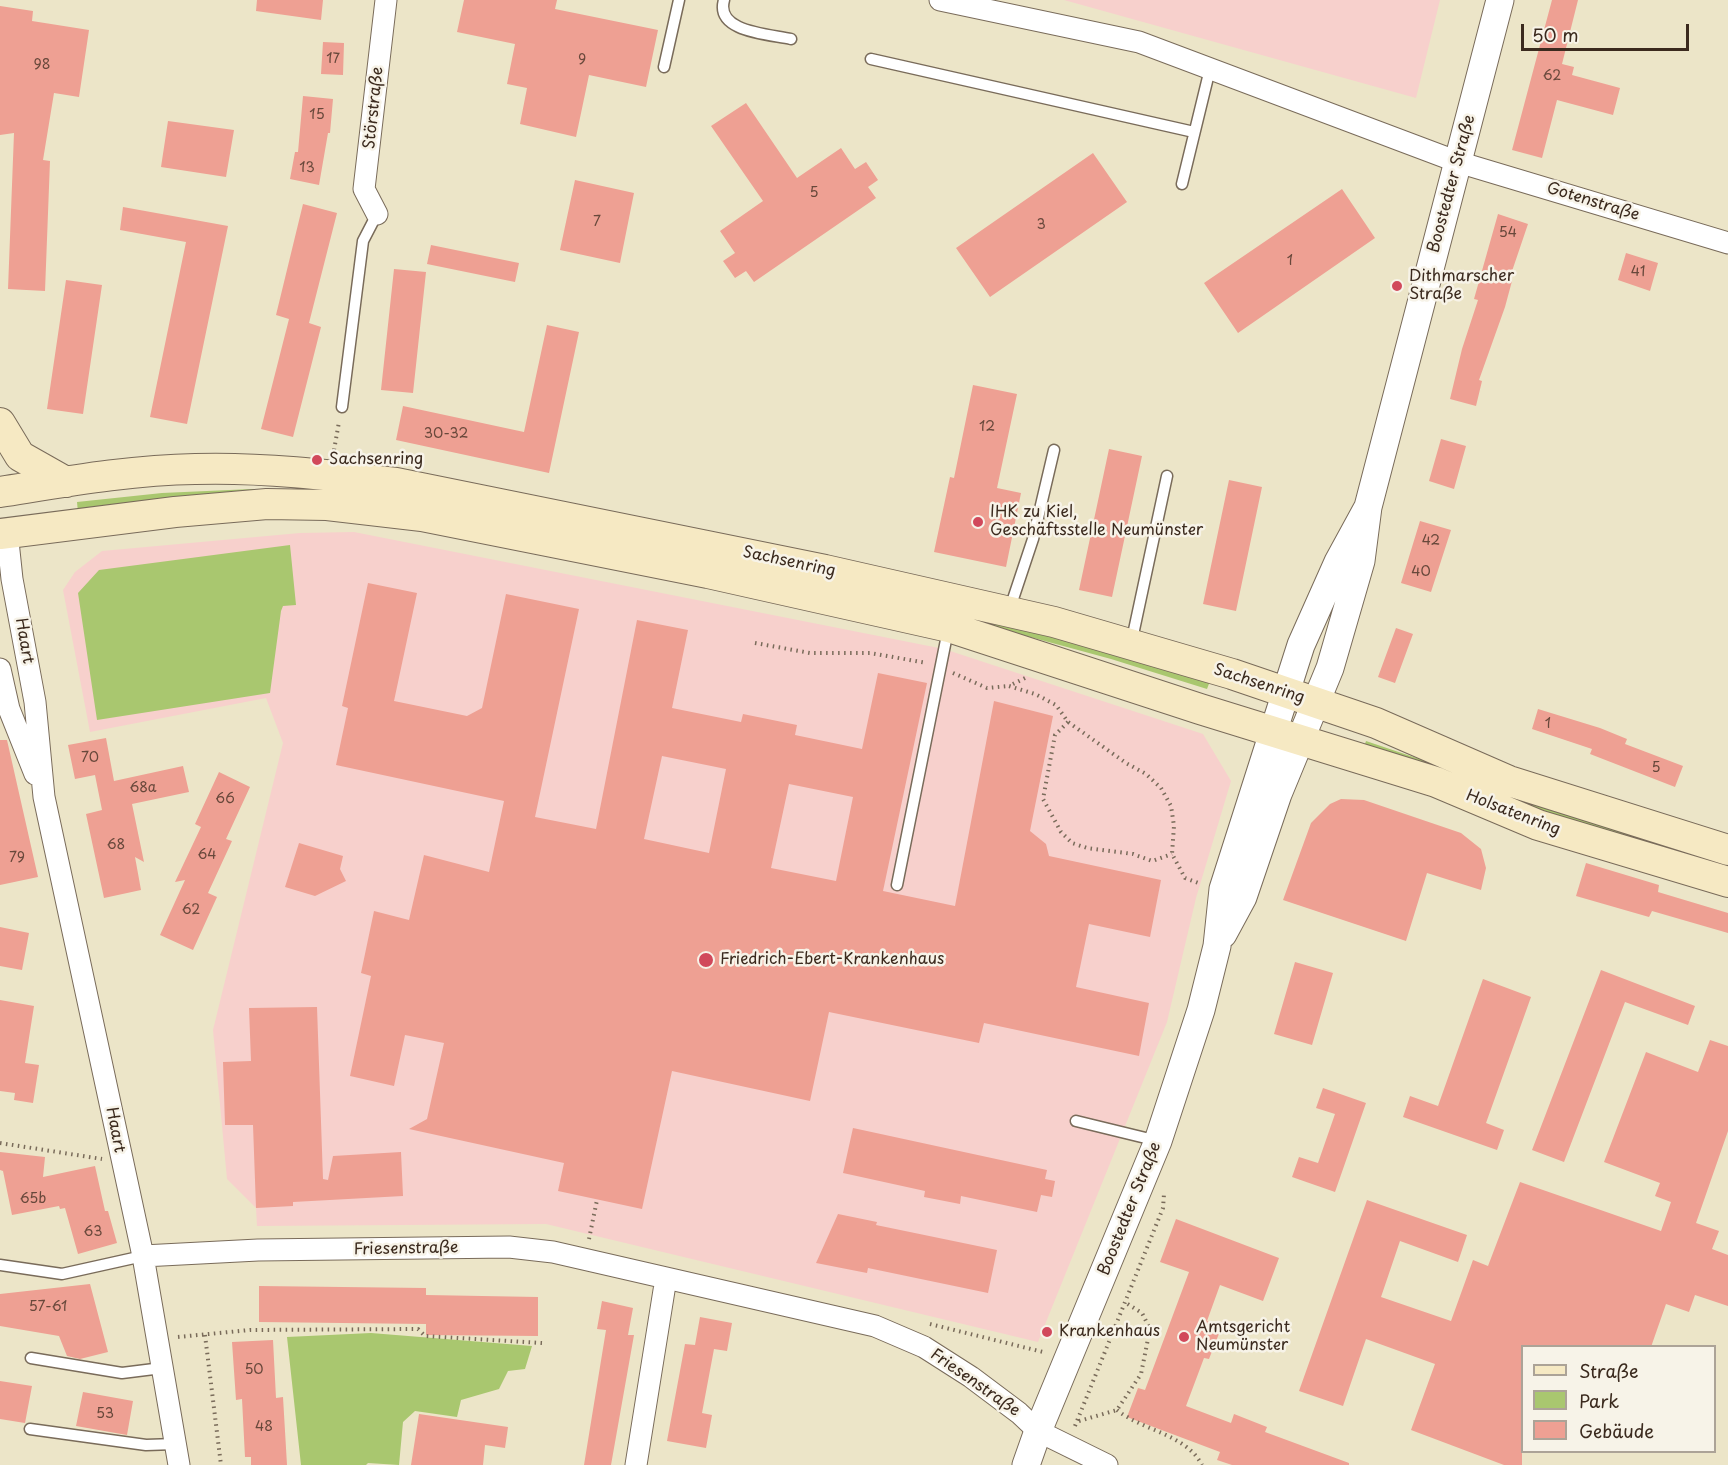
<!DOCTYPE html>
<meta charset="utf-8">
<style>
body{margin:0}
#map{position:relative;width:1728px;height:1465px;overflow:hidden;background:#ece5c8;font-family:"Playpen Sans",sans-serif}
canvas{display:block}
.legend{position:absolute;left:1521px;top:1345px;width:195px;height:108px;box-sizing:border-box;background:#f7f3e8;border:2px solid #aca397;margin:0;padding:8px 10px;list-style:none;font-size:18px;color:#3b2a1e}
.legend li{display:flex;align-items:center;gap:12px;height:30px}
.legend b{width:30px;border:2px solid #aca397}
.scale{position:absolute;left:1521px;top:24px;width:168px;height:27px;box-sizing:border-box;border:3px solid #3b2a1e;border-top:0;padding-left:8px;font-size:18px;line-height:21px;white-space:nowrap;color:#3b2a1e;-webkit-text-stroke:4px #f7f3e8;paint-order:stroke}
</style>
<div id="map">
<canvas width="1728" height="1465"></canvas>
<ul class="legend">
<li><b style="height:8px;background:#f6e9c3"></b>Straße</li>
<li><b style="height:16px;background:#a9c76f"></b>Park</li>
<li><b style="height:16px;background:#eea093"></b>Gebäude</li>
</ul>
<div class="scale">50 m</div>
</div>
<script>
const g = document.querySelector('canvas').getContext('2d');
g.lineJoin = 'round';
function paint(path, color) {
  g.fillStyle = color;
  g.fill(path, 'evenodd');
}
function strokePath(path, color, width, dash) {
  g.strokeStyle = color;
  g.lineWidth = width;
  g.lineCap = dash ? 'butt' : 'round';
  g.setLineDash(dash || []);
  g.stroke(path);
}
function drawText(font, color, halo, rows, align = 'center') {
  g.font = font + ' "Playpen Sans",sans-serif';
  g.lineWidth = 5;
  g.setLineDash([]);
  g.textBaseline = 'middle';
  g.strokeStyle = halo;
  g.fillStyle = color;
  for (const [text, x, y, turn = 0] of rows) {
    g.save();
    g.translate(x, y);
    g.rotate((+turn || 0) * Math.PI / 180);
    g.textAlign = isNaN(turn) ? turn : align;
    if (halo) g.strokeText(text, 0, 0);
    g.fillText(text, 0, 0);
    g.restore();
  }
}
const built = new Path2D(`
 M1064 0H1440L1416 98Z
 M354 532 944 649 1203 734 1231 781 1196 898 1167 1022 1038 1342 546 1224 257 1226 256 1208 227 1179 213 1030 283 743 266 698 90 732 63 590 75 572 102 551 300 533Z`);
const green = new Path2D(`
 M252 489 297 491 78 513 77 502 162 493Z
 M431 503 1008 625 1210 681 1207 689 1111 659 964 619Z
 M290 545 296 605 283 606 281 611 270 693 97 720 78 593 99 570Z
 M1366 741 1728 863V870L1515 803 1363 750Z
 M371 1333 532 1346 525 1369 508 1371 499 1389 461 1400 457 1417 415 1411 403 1422 399 1465 368 1463 366 1465H301L287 1337Z`);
const building = new Path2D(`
 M257 0H323L321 20 256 11Z
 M464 0H557L555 9 658 30 646 87 589 75 576 137 520 124 527 88 507 84 515 44 457 32Z
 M1552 0H1578L1562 64 1574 67 1572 75 1620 88 1613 115 1557 100 1542 158 1512 150Z
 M0 6 33 11 32 21 89 30 79 97 54 93 43 160 50 161 45 291 8 289 14 133 0 135Z
 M323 42 344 43 343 75 321 74Z
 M303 96 333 99 330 133H328L319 185 290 179 295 152H298Z
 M746 103 797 178 841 148 855 169 866 162 878 180 868 187 876 198 754 282 746 271 735 278 723 261 735 253 720 231 763 201 711 126Z
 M168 121 234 130 226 177 161 167Z
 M1093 153 1127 202 990 297 956 248Z
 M575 180 634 193 620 263 560 250Z
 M1342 189 1375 238 1238 333 1204 283Z
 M303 204 337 213 309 323 321 327 293 437 261 429 289 319 276 315Z
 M123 207 228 226 187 424 150 417 186 242 120 230Z
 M1498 214 1528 224 1509 280 1512 281 1505 307 1479 380 1482 381 1476 406 1450 399 1462 349 1478 300 1474 299Z
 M431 245 519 263 515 282 427 264Z
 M1626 253 1658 263 1650 291 1618 280Z
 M394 269 426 272 413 393 381 390Z
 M66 280 102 285 83 414 47 409Z
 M547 325 579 332 549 473 396 440 403 406 524 432Z
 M973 385 1017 394 997 488 1021 493 1006 567 934 552 950 477 954 478Z
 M1441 439 1466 446 1454 489 1429 481Z
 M1109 449 1142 456 1112 597 1079 590Z
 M1229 480 1262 487 1236 611 1203 604Z
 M1420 521 1451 530 1431 592 1401 583Z
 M368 583 417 593 394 701 467 716 482 708 506 594 579 609 535 817 596 829 637 620 688 630 672 708 741 722 743 714 797 725 795 735 862 749 878 673 927 683 883 891 955 906 994 701 1053 716 1030 831 1046 844 1049 856 1161 880 1150 937 1089 924 1076 987 1149 1003 1139 1056 984 1023 979 1043 829 1012 810 1101 672 1071 642 1209 558 1191 564 1163 409 1129 427 1119 444 1043 405 1035 394 1086 350 1076 371 976 361 973 374 911 409 920 424 855 489 872 504 801 336 765 348 708 342 706ZM662 756 726 769 709 853 644 839ZM789 784 853 797 836 881 771 868Z
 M1396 628 1413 634 1395 683 1378 677Z
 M1538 709 1600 728 1627 739 1625 744 1683 766 1675 787 1590 754 1592 749 1532 729Z
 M106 738 114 781 183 766 189 792 132 804 144 862 135 857 141 890 104 898 86 814 102 810 95 775 75 779 68 745Z
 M0 740H7L38 877 0 885Z
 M219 772 250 787 226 839 232 841 208 893 217 897 193 950 160 935 185 880 175 882 201 827 195 824Z
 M1341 799 1364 800 1461 833 1481 849 1486 868 1481 890 1427 873 1406 941 1283 900 1311 823 1330 804Z
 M299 843 343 856 340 869 346 881 315 896 285 887Z
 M1586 863 1659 885 1658 892 1728 913V933L1652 911 1649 917 1576 896Z
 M0 927 29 933 22 970 0 966Z
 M1295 962 1333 973 1312 1045 1274 1034Z
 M1601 970 1695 1006 1688 1025 1625 1002 1564 1162 1532 1150Z
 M1483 979 1531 997 1486 1123 1504 1130 1497 1150 1403 1117 1410 1096 1438 1106Z
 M0 1000 34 1006 25 1063 39 1065 33 1103 14 1100 15 1093 0 1091Z
 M317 1007 323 1179 328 1180 333 1156 401 1152 403 1196 293 1202V1206L256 1208 253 1125H225L223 1062 251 1061 249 1008Z
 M1710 1040 1728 1046V1131L1696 1223 1719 1231 1712 1249 1728 1255V1306L1695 1295 1689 1312 1666 1304 1651 1347H1522V1465H1504L1411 1430 1435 1364 1366 1339 1343 1406 1299 1391 1367 1200 1467 1235 1458 1262 1400 1241 1381 1297 1451 1321 1473 1260 1488 1266 1520 1182 1661 1231 1671 1202 1655 1196 1660 1183 1604 1162 1646 1052 1698 1072Z
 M1323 1088 1366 1103 1335 1192 1292 1177 1299 1157 1318 1163 1335 1114 1316 1108Z
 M853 1128 1047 1170 1045 1179 1055 1181 1052 1197 1041 1195 1037 1212 961 1196 960 1204 924 1197 925 1191 843 1173Z
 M0 1152 45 1157 43 1177 95 1166 105 1211H108L117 1243 78 1254 65 1208 60 1209 59 1206 12 1215 3 1171 0 1170Z
 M838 1214 877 1222 876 1225 997 1250 988 1293 868 1268 867 1273 816 1263Z
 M1176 1219 1279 1258 1263 1301 1220 1285 1207 1321 1222 1326 1209 1359 1204 1358 1186 1406 1231 1423 1234 1414 1267 1427 1265 1432 1349 1463V1465H1232L1217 1460 1220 1452 1127 1417 1138 1388 1145 1390 1189 1272 1160 1262Z
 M90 1284 108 1352 80 1359 67 1356 59 1336 0 1326V1294Z
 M259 1286 426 1288V1295L538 1297V1336L426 1335V1324L259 1322Z
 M602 1301 633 1308 628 1335H634L611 1465H584L606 1330 597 1329Z
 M700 1317 732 1323 727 1351 714 1349 702 1413 712 1415 706 1448 667 1441 685 1344 695 1345Z
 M273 1340 276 1398 283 1397 287 1465H251V1457H245L242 1399 236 1400 232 1342Z
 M0 1381 32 1386 25 1423 0 1419Z
 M83 1392 133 1401 127 1435 76 1426Z
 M419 1414 508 1427 505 1448 485 1445 483 1465H411Z`);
const path = new Path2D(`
 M334 450 339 422
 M755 643 810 653H870L927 663
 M953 673 987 688 1009 686
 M1025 678 1009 686 1035 694 1056 705 1068 722 1126 763 1146 774 1161 788 1171 806 1174 826 1172 854 1185 878 1201 884
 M1068 722 1055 735 1043 799 1061 832 1072 843 1087 848 1133 854 1152 861 1172 854
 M0 1143 102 1159
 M589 1239 597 1200
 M930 1324 1043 1352
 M205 1335 221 1465
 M178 1337 250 1330 418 1329 425 1336 542 1343
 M1117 1410C1143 1431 1186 1434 1202 1465
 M1079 1421 1117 1410 1141 1374 1150 1329 1142 1313 1126 1303
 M1075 1426 1163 1208 1164 1194`);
const service = new Path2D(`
 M724 0C715 32 768 34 791 39
 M871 59 1194 132
 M664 67 679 0
 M1182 184 1210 69
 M342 407 363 241 377 214
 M1009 611 1033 539 1054 450
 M1131 644 1167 476
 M897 885 948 630
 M1076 1121 1158 1141
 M0 1265 62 1274 143 1256
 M31 1358 122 1373 162 1368
 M30 1429 146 1445 175 1444`);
const minor = new Path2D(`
 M940 0 1139 42 1458 162 1728 243
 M377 214 364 189 386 0
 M7 532 12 579 35 702 44 797 143 1256 179 1465
 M0 669 9 709 35 774
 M143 1256 258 1250 509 1247 553 1252 875 1326 924 1347 971 1377 1019 1413 1038 1431 1107 1465
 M636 1465 666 1278`);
const tertiary = new Path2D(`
 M1223 934 1243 897 1278 794 1330 668 1361 561 1368 507 1500 0
 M1026 1465 1038 1431 1158 1141 1201 1010 1217 946 1223 889 1301 645 1338 562 1368 507`);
const secondary = new Path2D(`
 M0 423 20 456 66 482
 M0 492C64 482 130 470 195 469 262 467 329 475 396 483L825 570 1054 622 1232 674 1376 723 1509 781 1728 850
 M0 534 175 512 267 504 327 505 422 516 708 573 949 627 1200 709 1436 782 1538 825 1728 882`);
const markers = [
 [1397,286,6,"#d1495b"],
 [317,460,6,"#d1495b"],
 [978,522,6,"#d1495b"],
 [706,960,8,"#d1495b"],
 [1047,1332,6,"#d1495b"],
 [1184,1337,6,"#d1495b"]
];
const numberNames = [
 ["17",333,59],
 ["9",582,60],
 ["98",42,65],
 ["62",1552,76],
 ["15",317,115],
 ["13",307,168],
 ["5",814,193],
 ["7",597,222],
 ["3",1041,225],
 ["54",1508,233],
 ["1",1290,261],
 ["41",1638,272],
 ["12",987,427],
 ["30-32",446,434],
 ["42",1431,541],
 ["40",1421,572],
 ["1",1548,724],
 ["70",90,758],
 ["5",1656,768],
 ["68a",143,788],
 ["66",225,799],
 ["68",116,845],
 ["64",207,855],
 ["79",17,858],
 ["62",191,910],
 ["65b",33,1199],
 ["63",93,1232],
 ["57-61",48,1307],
 ["50",254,1370],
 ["53",105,1414],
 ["48",264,1427]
];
const streetNames = [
 ["Störstraße",374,108,-84],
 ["Boostedter Straße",1452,184,-75],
 ["Gotenstraße",1593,202,17],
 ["Sachsenring",789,562,12],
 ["Haart",24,641,80],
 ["Sachsenring",1259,684,18],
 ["Holsatenring",1513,813,21],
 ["Haart",115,1130,79],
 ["Boostedter Straße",1130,1209,-68],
 ["Friesenstraße",406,1249,-1],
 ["Friesenstraße",975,1383,35]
];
const poiNames = [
 ["Dithmarscher",1409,277],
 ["Straße",1409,295],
 ["Sachsenring",329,460],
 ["IHK zu Kiel,",990,513],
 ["Geschäftsstelle Neumünster",990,531],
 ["Friedrich-Ebert-Krankenhaus",720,960],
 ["Amtsgericht",1196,1328],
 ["Neumünster",1196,1346],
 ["Krankenhaus",1059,1332]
];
paint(built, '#f7d0cc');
paint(green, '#a9c76f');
paint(building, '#eea093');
strokePath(service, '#796b5a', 13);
strokePath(minor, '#796b5a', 23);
strokePath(tertiary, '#796b5a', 29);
strokePath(secondary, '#796b5a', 32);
strokePath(path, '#796b5a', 4, [1.5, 4.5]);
strokePath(service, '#fff', 10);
strokePath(minor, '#fff', 21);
strokePath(tertiary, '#fff', 27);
strokePath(secondary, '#f6e9c3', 30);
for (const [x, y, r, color] of markers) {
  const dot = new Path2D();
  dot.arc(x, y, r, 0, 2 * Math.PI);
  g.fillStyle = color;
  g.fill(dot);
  strokePath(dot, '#f7f3e8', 2);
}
drawText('14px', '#68483b', null, numberNames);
drawText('16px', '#3b2a1e', '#f7f3e8', streetNames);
drawText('16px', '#3b2a1e', '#f7f3e8', poiNames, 'left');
</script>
